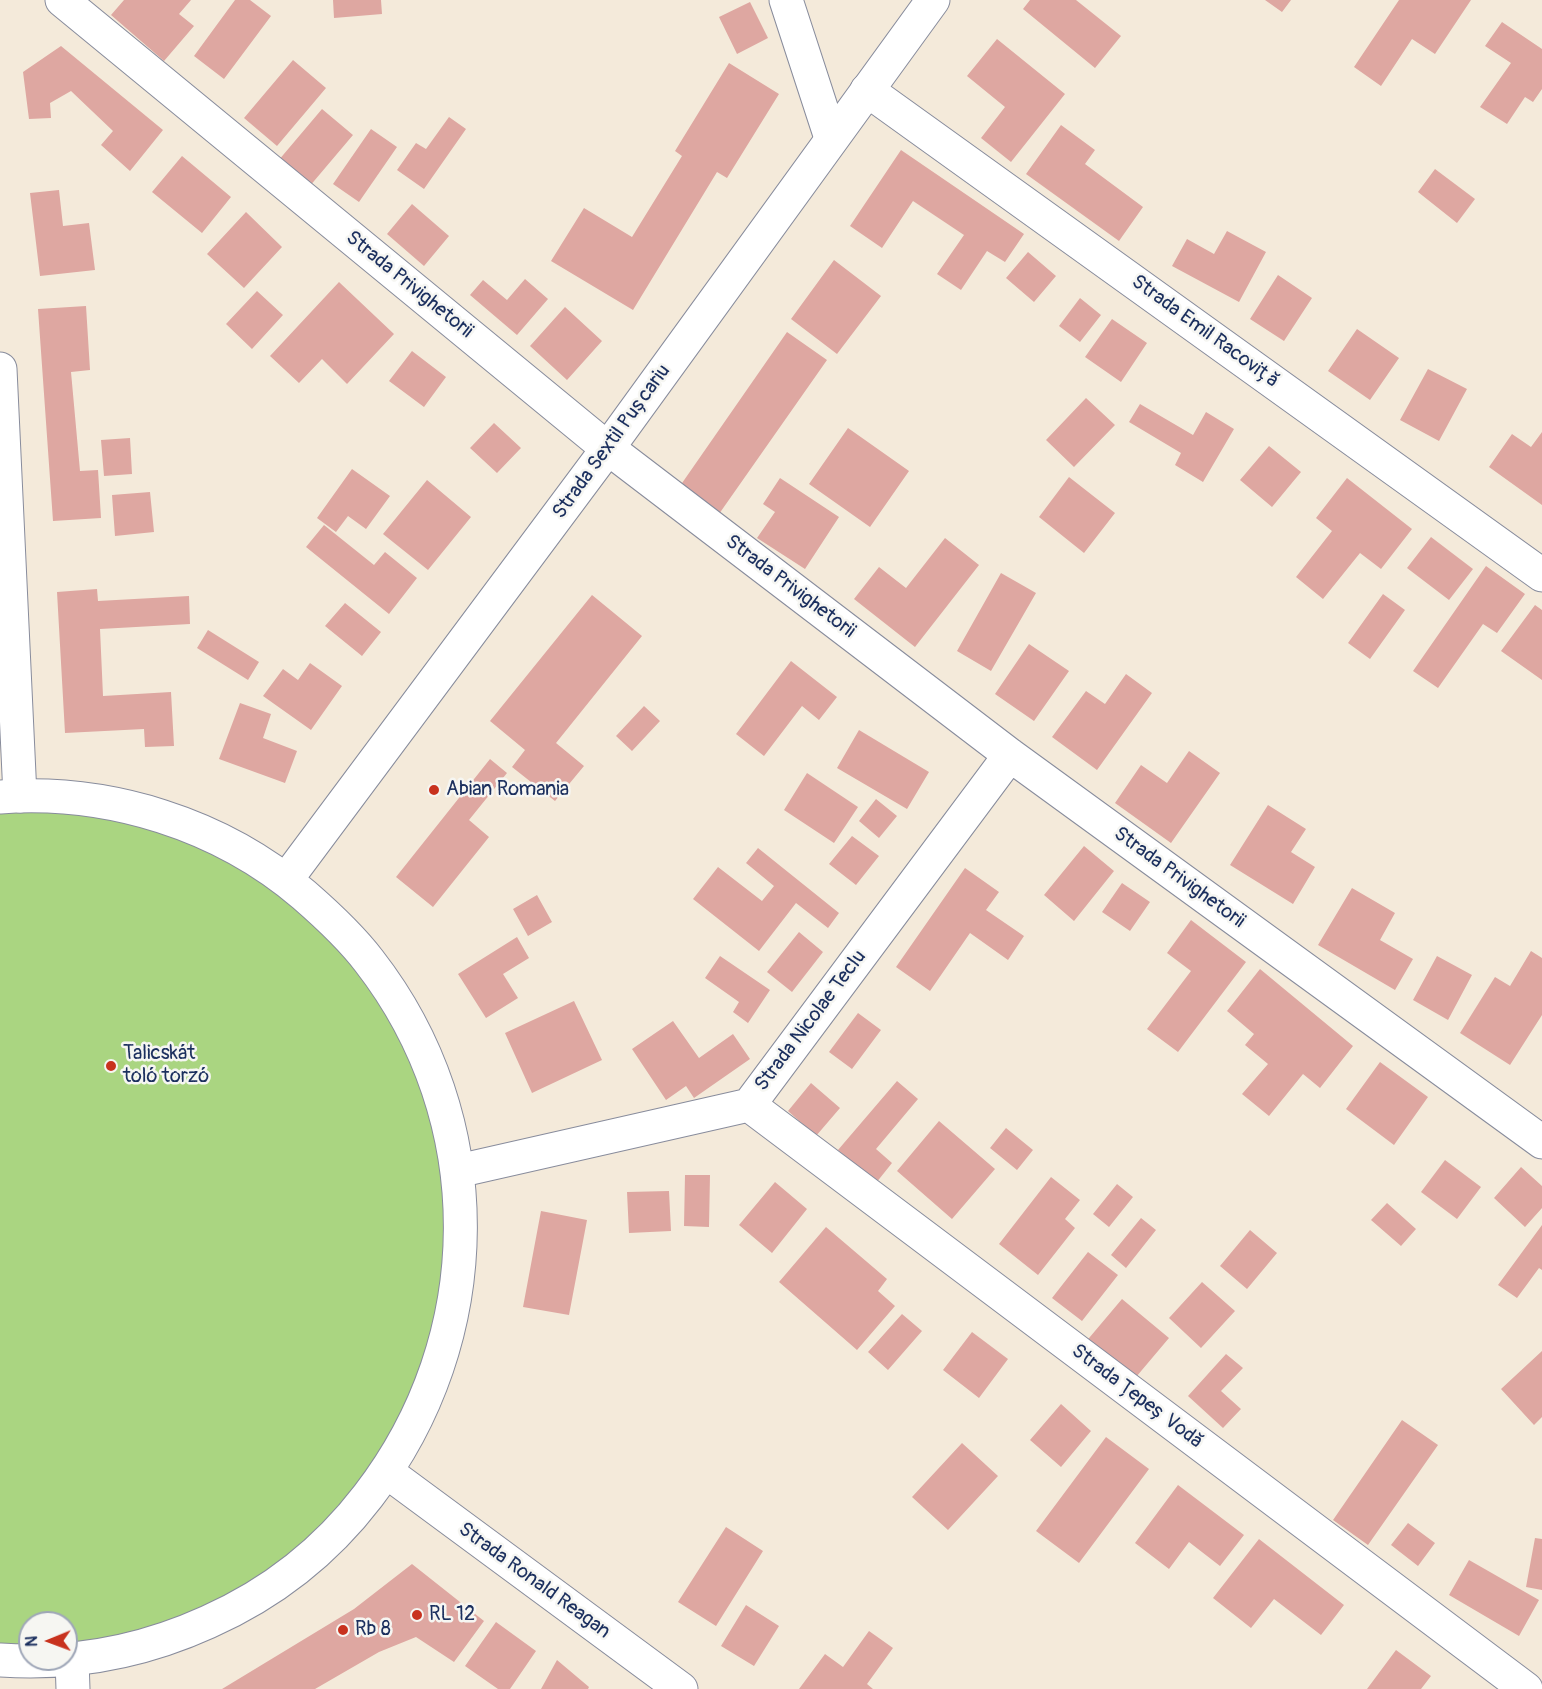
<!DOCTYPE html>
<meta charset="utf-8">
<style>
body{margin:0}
#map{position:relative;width:1542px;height:1689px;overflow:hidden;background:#f4eada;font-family:Pangolin,sans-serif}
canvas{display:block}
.north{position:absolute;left:18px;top:1611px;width:60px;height:60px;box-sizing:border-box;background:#f6f6f2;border:2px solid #9ea6b7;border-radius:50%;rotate:269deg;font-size:16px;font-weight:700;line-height:24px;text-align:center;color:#1b2f5e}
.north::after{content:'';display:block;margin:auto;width:21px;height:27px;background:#c8321e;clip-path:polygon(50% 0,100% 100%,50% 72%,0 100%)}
</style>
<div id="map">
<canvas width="1542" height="1689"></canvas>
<div class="north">N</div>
</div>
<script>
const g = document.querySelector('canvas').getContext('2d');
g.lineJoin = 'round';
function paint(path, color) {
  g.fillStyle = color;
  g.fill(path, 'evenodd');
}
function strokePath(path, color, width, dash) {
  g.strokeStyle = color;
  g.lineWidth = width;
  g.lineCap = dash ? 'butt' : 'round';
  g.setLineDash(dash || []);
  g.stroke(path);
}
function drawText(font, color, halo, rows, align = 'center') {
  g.font = font + ' Pangolin,sans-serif';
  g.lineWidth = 5;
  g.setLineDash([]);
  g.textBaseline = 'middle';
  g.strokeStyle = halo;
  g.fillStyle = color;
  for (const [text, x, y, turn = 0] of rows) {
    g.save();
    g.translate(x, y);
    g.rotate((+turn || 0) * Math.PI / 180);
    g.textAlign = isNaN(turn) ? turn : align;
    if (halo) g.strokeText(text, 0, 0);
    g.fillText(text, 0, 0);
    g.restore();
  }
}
const green = new Path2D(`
 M20 796C82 797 141 806 198 830 401 913 504 1146 443 1353 412 1457 342 1546 249 1601 174 1646 86 1666 0 1660V797ZM30 1623H66V1659H30Z`);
const building = new Path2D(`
 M124 0H191L179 14 194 26 164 61 111 15Z
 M235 0H250L271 16 224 79 194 56Z
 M333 0H381L382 14 334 18Z
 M1030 0H1076L1121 36 1095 68 1023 9Z
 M1265 0H1291L1282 12Z
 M1399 0H1471L1435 54 1412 39 1381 86 1354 67Z
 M750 2 768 38 737 54 719 17Z
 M1502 22 1542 49V89L1533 102 1525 97 1507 124 1480 107 1511 63 1485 46Z
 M997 39 1065 94 1011 162 981 138 1005 107 967 76Z
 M61 46 163 130 130 171 101 145 113 131 71 91 50 103 51 118 29 119 23 72Z
 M293 60 326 88 277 146 244 118Z
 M729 63 779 94 727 178 717 172 633 310 551 261 584 208 632 237 682 156 675 151Z
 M322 109 353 135 309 187 278 161Z
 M449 117 466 129 424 189 397 170 416 143 426 149Z
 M1061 125 1095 150 1085 164 1143 207 1119 241 1026 174Z
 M371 129 397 147 359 202 333 184Z
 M901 150 1024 234 1005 262 987 251 961 290 937 274 964 235 913 201 882 248 850 226Z
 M182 156 231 197 202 233 152 192Z
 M1435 169 1475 199 1457 223 1418 192Z
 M59 190 63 226 89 223 95 270 40 276 30 193Z
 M412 204 449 236 424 266 387 234Z
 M246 212 282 247 244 288 207 254Z
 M1227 231 1266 252 1239 302 1172 266 1187 239 1214 254Z
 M1028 252 1056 276 1034 302 1006 278Z
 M834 260 881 296 837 354 791 319Z
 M1278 275 1312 298 1284 341 1250 319Z
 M525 279 548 299 517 335 470 295 483 280 507 300Z
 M339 282 394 334 347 384 322 359 299 383 270 356Z
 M257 291 283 315 252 349 226 324Z
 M1080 298 1101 315 1080 342 1059 326Z
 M86 306 90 370 71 372 80 471 98 470 101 518 53 521 38 309Z
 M565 307 602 341 567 380 530 346Z
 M1112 319 1147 343 1121 382 1085 357Z
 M1357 329 1399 358 1370 400 1328 371Z
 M787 332 827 360 719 514 680 486Z
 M412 351 446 377 424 407 389 381Z
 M1428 369 1467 389 1439 441 1400 420Z
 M1086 398 1115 425 1074 467 1046 440Z
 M1140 404 1193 435 1206 412 1234 429 1203 482 1175 465 1181 453 1129 422Z
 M494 423 521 448 497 473 470 448Z
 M848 428 909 471 870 527 809 484Z
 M1542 432V505L1489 467 1512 434 1531 447Z
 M130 438 132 474 104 476 101 440Z
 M1269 446 1301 472 1272 507 1240 480Z
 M352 469 390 496 366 529 348 516 336 532 317 518Z
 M1069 477 1115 513 1084 553 1039 517Z
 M780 478 839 517 805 569 757 538 775 512 763 504Z
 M1347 478 1412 529 1381 569 1360 553 1323 599 1296 577 1332 531 1316 518Z
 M427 480 471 517 428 570 383 534Z
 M150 492 154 532 115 536 112 495Z
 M324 525 374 565 385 552 417 578 389 614 306 547Z
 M1431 537 1473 569 1449 600 1407 568Z
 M945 538 979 565 915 647 854 599 879 567 906 588Z
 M1486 566 1525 594 1497 633 1483 624 1438 688 1413 671Z
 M1001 573 1036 593 991 671 957 651Z
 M97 589 98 601 189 596 190 624 100 629 103 696 171 692 174 746 145 747 144 729 65 733 57 592Z
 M1383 594 1405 610 1370 659 1348 643Z
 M592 595 642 636 556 743 584 766 555 801 512 767 525 750 490 721Z
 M345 603 381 632 362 656 325 626Z
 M1535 605 1542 610V680L1501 651Z
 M208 630 259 662 248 680 197 648Z
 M1029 644 1069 671 1034 721 995 694Z
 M791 661 837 697 819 720 802 706 764 756 736 734Z
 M310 663 342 686 311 730 263 696 283 669 298 680Z
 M1126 674 1152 693 1097 770 1052 737 1086 691 1105 704Z
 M240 703 271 714 263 738 297 751 285 783 219 759Z
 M644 706 660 721 632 751 616 736Z
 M859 730 929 772 907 809 837 768Z
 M1189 751 1220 773 1171 843 1115 803 1141 765 1167 783Z
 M490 759 507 773 469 820 489 837 433 907 396 877Z
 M807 773 858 807 834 843 784 810Z
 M876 799 897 816 879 838 859 821Z
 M1268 805 1306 829 1291 852 1315 867 1293 904 1230 865Z
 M852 836 879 856 856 885 829 864Z
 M1084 846 1114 871 1074 921 1044 895Z
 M758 848 839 913 828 928 796 903 759 951 693 899 718 867 762 901 774 886 746 863Z
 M965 868 999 892 986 910 1024 936 1008 960 970 933 930 991 896 967Z
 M1122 883 1150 902 1130 931 1102 912Z
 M1352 888 1395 913 1380 940 1413 959 1395 990 1318 945Z
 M537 895 552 922 528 936 513 909Z
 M1191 920 1246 962 1178 1052 1147 1029 1191 971 1167 953Z
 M799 932 823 952 792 992 767 972Z
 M517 937 529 958 503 974 518 998 486 1018 458 974Z
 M1531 951 1542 958V1015L1510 1065 1460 1033 1495 977 1510 986Z
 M720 956 770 990 748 1023 733 1012 739 1002 705 978Z
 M1437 956 1472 975 1448 1020 1413 1000Z
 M1260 969 1353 1046 1320 1088 1303 1074 1269 1116 1242 1094 1268 1064 1245 1045 1254 1034 1227 1011Z
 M574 1001 602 1060 532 1093 505 1033Z
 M858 1013 881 1030 852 1069 829 1052Z
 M673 1021 699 1058 733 1034 750 1059 694 1098 686 1086 666 1100 632 1049Z
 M1380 1062 1428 1097 1394 1145 1346 1109Z
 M897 1081 918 1099 876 1149 892 1163 876 1183 838 1150Z
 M811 1083 840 1108 816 1136 788 1111Z
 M939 1121 995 1169 952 1219 897 1171Z
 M1006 1128 1033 1150 1017 1170 990 1148Z
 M1445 1160 1481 1187 1457 1219 1421 1192Z
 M1521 1167 1542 1186V1208L1525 1227 1494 1198Z
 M685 1175H710L709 1227 684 1226Z
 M1051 1177 1080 1200 1065 1219 1075 1228 1038 1275 999 1244Z
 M775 1182 807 1209 772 1253 739 1225Z
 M1117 1184 1133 1197 1109 1227 1093 1214Z
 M669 1191 671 1231 629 1233 627 1192Z
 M1387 1203 1416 1229 1401 1246 1371 1220Z
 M541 1211 587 1220 569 1315 523 1307Z
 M1141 1218 1156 1230 1126 1268 1111 1255Z
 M1542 1225V1270L1539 1268 1517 1298 1498 1285Z
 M826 1227 887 1279 878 1291 895 1306 857 1350 779 1282Z
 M1250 1230 1277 1253 1247 1289 1220 1266Z
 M1088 1252 1118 1275 1082 1321 1052 1298Z
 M1202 1282 1235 1311 1201 1348 1169 1318Z
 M1122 1299 1169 1338 1131 1383 1084 1344Z
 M902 1314 922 1331 888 1370 868 1352Z
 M972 1332 1008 1359 979 1398 943 1370Z
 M1542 1351V1417L1534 1425 1501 1389Z
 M1226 1354 1243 1368 1221 1391 1241 1409 1223 1428 1188 1396Z
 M1061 1404 1091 1431 1061 1467 1030 1440Z
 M1402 1420 1438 1445 1368 1545 1333 1520Z
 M1106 1437 1149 1469 1079 1563 1036 1531Z
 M962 1443 998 1476 948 1530 912 1497Z
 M1178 1485 1244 1535 1220 1566 1189 1542 1169 1569 1135 1543Z
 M1408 1523 1435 1543 1418 1566 1391 1545Z
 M726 1527 763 1551 716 1626 678 1602Z
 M1535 1538 1542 1539V1590L1526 1587Z
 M1259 1539 1344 1605 1321 1635 1274 1599 1251 1628 1213 1598Z
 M1469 1560 1539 1600 1519 1636 1449 1595Z
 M412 1564 484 1621 454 1662 416 1637 379 1652 315 1689H222L354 1609Z
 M746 1605 779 1626 754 1666 721 1646Z
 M496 1622 536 1651 510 1689H498L465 1666Z
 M869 1631 893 1648 867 1684 873 1689H799L825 1654 843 1667Z
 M1396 1650 1431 1676 1421 1689H1367Z
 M557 1660 589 1687 588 1689H541Z`);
const minor = new Path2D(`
 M62 0 596 439 1010 755 1542 1142
 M786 0 831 138
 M867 90 1542 575
 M0 369 20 796
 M749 1105 1526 1689
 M458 1171 749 1105 1010 755
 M72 1660 73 1689`);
const tertiary = new Path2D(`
 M0 797C109 789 221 824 304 895 327 915 350 936 369 961 492 1119 490 1338 368 1496 326 1551 271 1594 208 1622 142 1652 72 1665 0 1660
 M286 880 608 448 933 0
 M387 1472 681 1689`);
const markers = [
 [434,790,6,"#c8321e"],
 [111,1066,6,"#c8321e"],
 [417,1615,6,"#c8321e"],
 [343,1630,6,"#c8321e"]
];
const streetNames = [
 ["Strada Privighetorii",409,285,39],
 ["Strada Emil Racoviță",1205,332,36],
 ["Strada Sextil Pușcariu",612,442,-54],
 ["Strada Privighetorii",790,587,37],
 ["Strada Privighetorii",1179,878,36],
 ["Strada Nicolae Teclu",811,1021,-53],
 ["Strada Țepeș Vodă",1137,1397,37],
 ["Strada Ronald Reagan",534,1581,36]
];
const poiNames = [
 ["Abian Romania",446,790],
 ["Talicskát",123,1054],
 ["toló torzó",123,1077],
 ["RL 12",429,1615],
 ["Rb 8",355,1630]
];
paint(green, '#aad581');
paint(building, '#dea7a1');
strokePath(minor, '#888c9c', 35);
strokePath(tertiary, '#888c9c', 35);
strokePath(minor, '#fff', 33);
strokePath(tertiary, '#fff', 33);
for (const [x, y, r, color] of markers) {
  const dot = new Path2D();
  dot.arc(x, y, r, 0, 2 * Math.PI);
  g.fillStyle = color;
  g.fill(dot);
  strokePath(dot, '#f6f6f2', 2);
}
drawText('20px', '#1b2f5e', '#f6f6f2', streetNames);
drawText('20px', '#1b2f5e', '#f6f6f2', poiNames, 'left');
</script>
